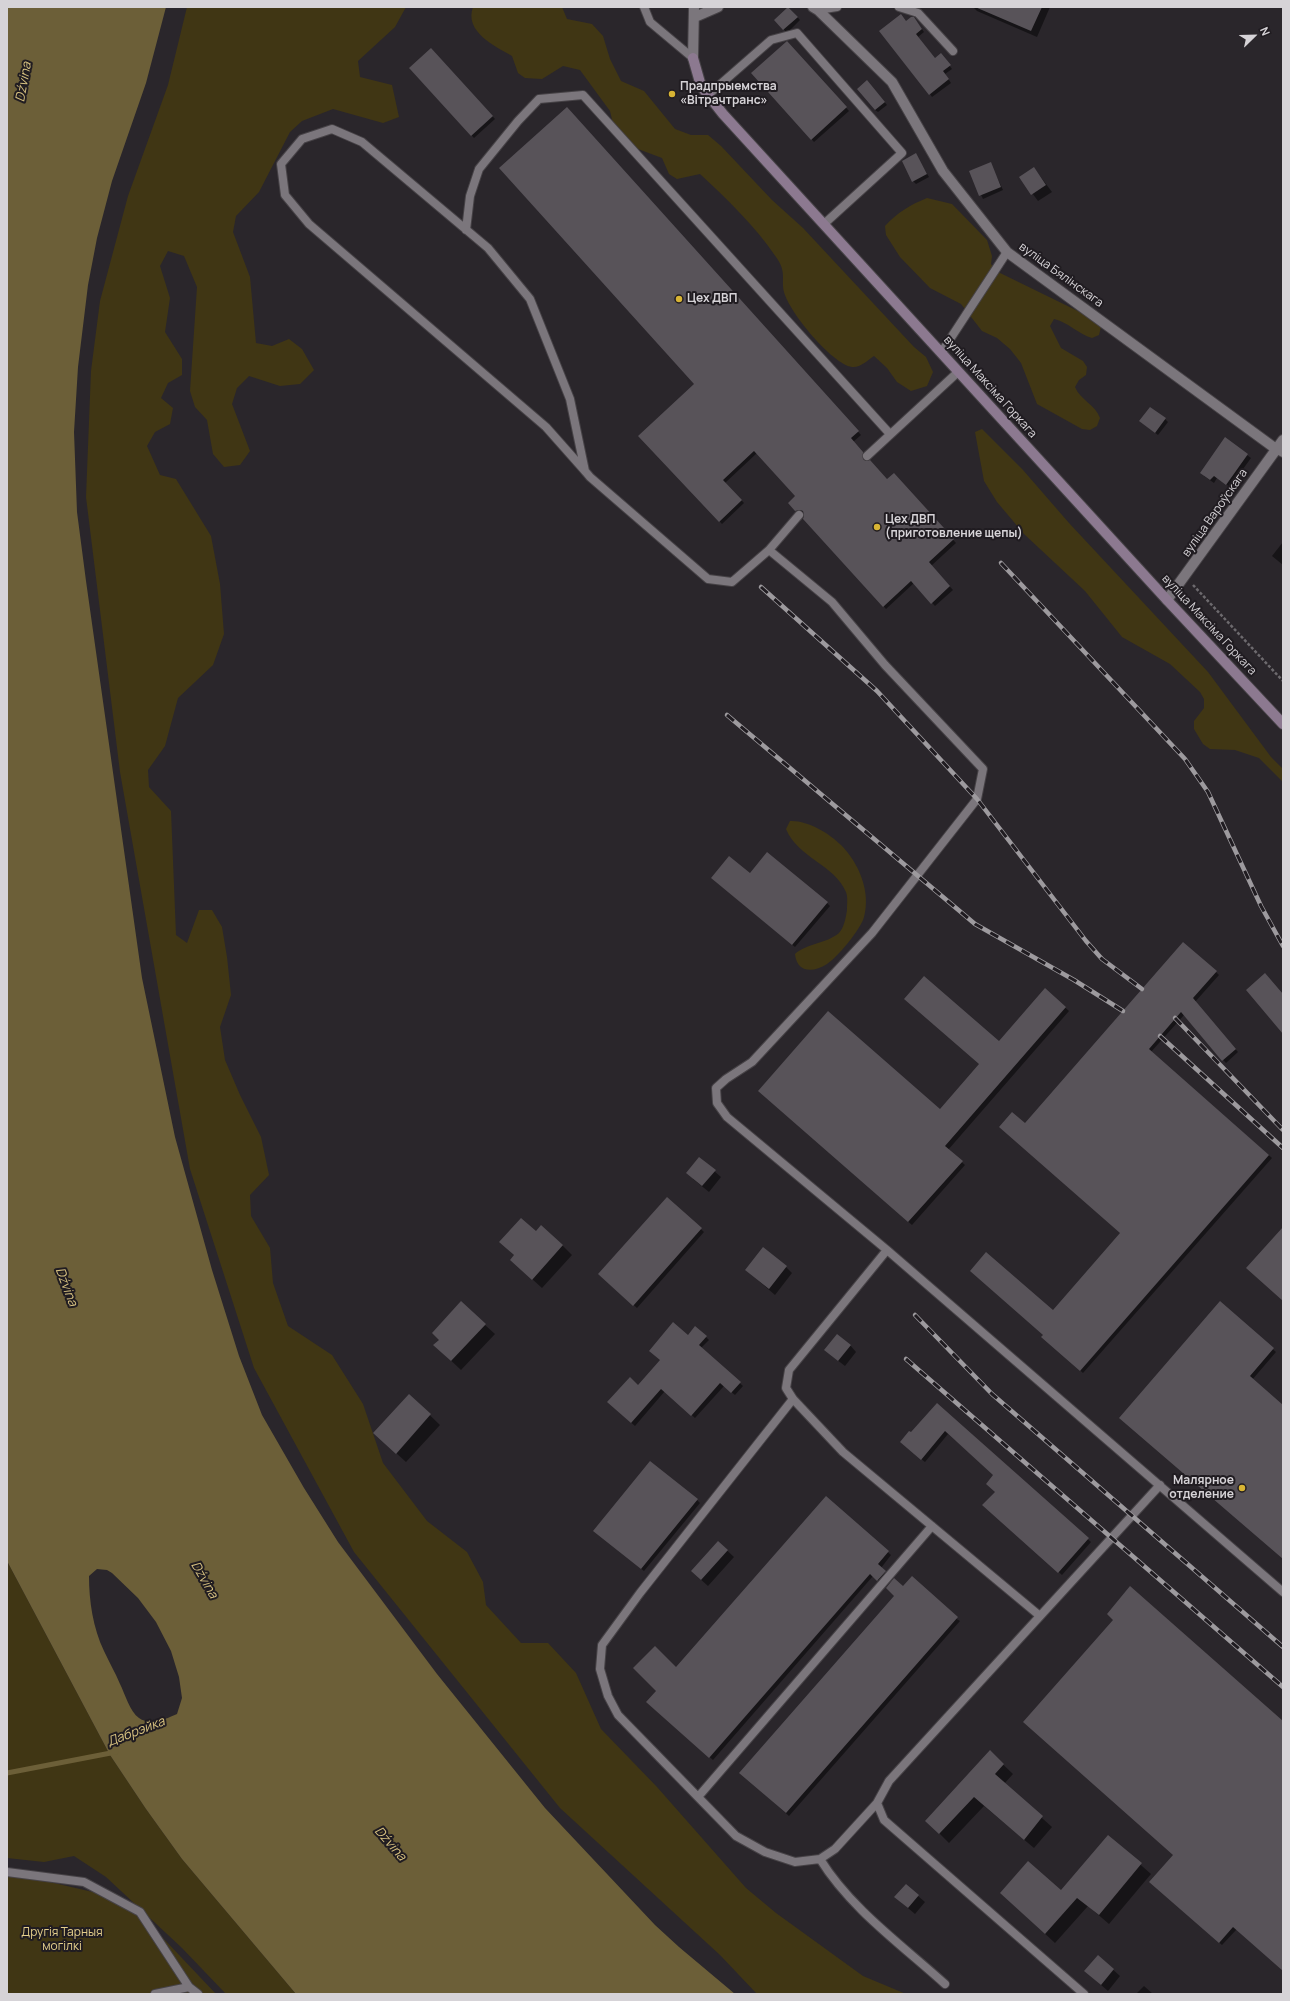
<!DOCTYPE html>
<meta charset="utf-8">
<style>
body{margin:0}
#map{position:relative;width:1290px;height:2001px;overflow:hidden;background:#2a262b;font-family:Manrope,sans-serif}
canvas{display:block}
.frame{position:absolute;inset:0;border:8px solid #d6d3d7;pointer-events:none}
.north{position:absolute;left:1234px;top:16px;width:40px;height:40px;-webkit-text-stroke:3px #201c21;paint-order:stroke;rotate:67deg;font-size:11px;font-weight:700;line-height:16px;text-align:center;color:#d6d3d7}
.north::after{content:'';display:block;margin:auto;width:14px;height:18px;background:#d6d3d7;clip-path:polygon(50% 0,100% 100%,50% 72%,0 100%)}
</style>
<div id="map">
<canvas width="1290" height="2001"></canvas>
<div class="frame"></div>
<div class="north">N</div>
</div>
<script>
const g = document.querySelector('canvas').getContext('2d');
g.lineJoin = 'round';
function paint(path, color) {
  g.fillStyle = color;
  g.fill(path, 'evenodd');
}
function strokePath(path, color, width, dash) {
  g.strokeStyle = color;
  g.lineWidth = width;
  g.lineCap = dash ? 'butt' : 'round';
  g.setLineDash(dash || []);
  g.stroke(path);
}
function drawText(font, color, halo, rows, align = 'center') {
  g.font = font + ' Manrope,sans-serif';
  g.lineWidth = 4;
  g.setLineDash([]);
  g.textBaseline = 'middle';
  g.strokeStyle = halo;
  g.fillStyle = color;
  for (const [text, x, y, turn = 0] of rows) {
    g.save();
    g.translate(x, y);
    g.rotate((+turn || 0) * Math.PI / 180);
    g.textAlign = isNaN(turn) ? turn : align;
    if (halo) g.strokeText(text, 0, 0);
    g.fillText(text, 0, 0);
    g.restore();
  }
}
const green = new Path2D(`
 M187 7H406L395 27 358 61 360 77 392 85 399 117 383 123 333 109 302 121 290 132 259 192 236 216 233 232 250 277 256 343 272 346 289 339 302 349 314 370 300 384 280 386 249 376 237 388 232 404 250 451 240 465 224 467 213 454 207 420 195 407 190 391 197 287 184 256 168 251 160 266 170 298 165 332 182 359V375L168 383 161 398 173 408 170 424 155 432 147 446 160 475 176 479 211 536 220 584 224 634 213 665 178 698 165 746 148 770 149 787 171 811 176 935 187 943 199 910H212L222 927 227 957 231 995 220 1027 225 1060 240 1095 261 1137 269 1175 250 1195 251 1216 270 1248 273 1283 288 1326 332 1355 363 1404 383 1463 427 1521 467 1552 483 1582 486 1605 521 1643H548L576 1673 601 1729 657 1787 746 1888 776 1913 863 1976 906 1994H757L720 1955 560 1808 354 1552 254 1368 190 1169 120 772 86 497 91 371 100 301 128 196 168 85Z
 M473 7H562L567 19 592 24 603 36 610 59 621 81 644 91 675 129 691 135H708L721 146 772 200 803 228 914 347 926 357 933 372 927 386 911 391 897 382 887 368 874 356C868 360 860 368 852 367 832 364 789 312 784 292 781 279 787 272 776 257 755 226 728 200 700 174L677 179 669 174 662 158 630 146 616 136 610 111 580 70 563 66 542 79 525 78 518 73 512 56C495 46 464 32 473 7Z
 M927 198 952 204 987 240 992 256 991 264 996 271 1088 316 1101 327 1099 335 1092 338C1078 334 1068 322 1054 319L1050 326 1061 348 1083 361 1087 367 1086 375 1079 380 1075 387C1080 400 1095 404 1100 418L1097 426 1090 430 1082 429 1037 404 1021 363 1010 349 997 338 982 331 961 304 930 288 900 257 886 235 885 226C898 212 910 205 927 198Z
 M982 429 1023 470 1069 523 1208 672 1271 757 1283 769V782L1259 758 1235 750 1210 749 1203 744 1194 729V721L1204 708V699L1200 692 1170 664 1122 637 1085 591 1024 534 997 502 984 481 975 432Z
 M790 821C807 820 829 833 841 845 859 863 871 892 864 917 861 929 837 958 827 964 813 973 797 973 795 954 807 943 826 944 839 933 844 928 846 917 847 910 847 904 848 897 846 892 835 865 798 858 786 829Z
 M7 1561 110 1755 146 1809 182 1859 296 1994H226L182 1948 106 1877 74 1856 44 1862 7 1858Z
 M7 1872 127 1900 216 1994H7Z`);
const water = new Path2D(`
 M7 7H166L146 83 112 181 97 238 88 285 78 367 74 432 77 512 86 581 142 978 175 1137 212 1270 239 1356 262 1415 304 1488 338 1542 437 1674 545 1808 655 1925 679 1947 735 1994H296L182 1859 146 1809 110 1755 7 1561ZM97 1569 107 1570 112 1573 138 1598 156 1622 171 1651 179 1677 182 1698 177 1714C166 1719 150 1726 139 1718 130 1712 125 1694 120 1684 115 1672 109 1662 104 1651 93 1628 89 1601 89 1576Z`);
const shadow = new Path2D(`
 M973 7H1050L1037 37 977 11Z
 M789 8 800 20 787 33 775 20Z
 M906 22H917L924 32 918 37 935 59 942 56 952 69 945 74 951 83 932 97 930 94Z
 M787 43 849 111 814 142 752 73Z
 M431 50 495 119 474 138 410 69Z
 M870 85 887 105 878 112 875 110Z
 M569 111 861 435 853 442 865 456V462L888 480 894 474 956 543 931 566 953 590 935 606 914 583 886 609 804 519V513H799L789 503 796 496 757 453 725 483 744 503 722 524 640 436 695 384Z
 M916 155 929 177 916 184 913 181Z
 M990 163 1003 190 983 199 970 172Z
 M1034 168 1052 192 1038 201 1021 178Z
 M1165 419 1168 422 1158 435 1140 421Z
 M1225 439 1251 458 1230 487 1217 478 1214 483 1204 476Z
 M1283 542V565L1272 556Z
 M715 881 827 903 830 906 795 947Z
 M1216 972 1219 975 1195 1002 1238 1052 1226 1063 1184 1015 1151 1052 1272 1158 1083 1373 1046 1340 1053 1311 1122 1234 1025 1124Z
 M1045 990 1069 1011 948 1150 965 1165 912 1225 763 1095 940 1110Z
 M699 1158 721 1177 709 1192 693 1179Z
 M667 1198 704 1232 637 1308 599 1274Z
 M536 1232 562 1245 572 1255 542 1288 521 1269 515 1256 510 1251Z
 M786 1267 792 1273 775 1295 746 1270Z
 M1220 1303 1276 1352 1252 1380 1283 1406V1558Z
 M485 1325 495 1334 461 1370 444 1354 440 1340Z
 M688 1336 706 1337 709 1340 701 1348 743 1386 735 1395 724 1386 695 1418 665 1391 635 1426 612 1406 638 1386Z
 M850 1345 856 1352 845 1366 832 1356Z
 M409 1395 440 1425 406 1462 384 1442Z
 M937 1405 1091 1542 1062 1575 987 1508 996 1492 995 1475 948 1434 925 1462 904 1445 912 1434Z
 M826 1497 891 1555 881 1568 888 1575 881 1583 873 1576 713 1760 650 1705 676 1669Z
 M697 1500 700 1503 644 1571 597 1533Z
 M718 1542 734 1557 708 1586 698 1577Z
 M903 1587 960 1621 789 1816 743 1775Z
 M1283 1722V1970L1237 1929 1222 1945 1153 1885 1174 1855Z
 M990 1752 1013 1774 1004 1784 1052 1827 1034 1848 984 1806 949 1843 936 1830Z
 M1108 1836 1151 1874 1109 1924 1088 1906 1055 1943 1001 1893 1061 1892Z
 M918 1896 925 1902 915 1914 902 1903Z
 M1098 1956 1120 1976 1108 1991 1085 1971Z
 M1144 1986 1153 1994H1136Z`);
const stream = new Path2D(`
 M7 1773 116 1752`);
const building = new Path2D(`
 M788 7 798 17 783 30 774 20Z
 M975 7H1042L1031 31Z
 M901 14 906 21 911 17H914L922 29 916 34 935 58 941 53 951 65 943 71 949 79 929 95 879 31Z
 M787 41 847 107 811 140 751 73Z
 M431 48 493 116 471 136 409 68Z
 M867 80 885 102 875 110 857 89Z
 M567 107 859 431 851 438 863 452V459L866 461 870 460 887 479 894 473 954 539 929 562 950 586 931 604 911 581 883 607 803 519 804 516 803 511 800 510 795 511 788 503 795 496 754 451 723 480 742 500 719 522 638 436 694 384 499 168Z
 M916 153 927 174 912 182 902 161Z
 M991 162 1001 187 979 196 969 171Z
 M1034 167 1046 185 1031 195 1019 177Z
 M1150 407 1166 418 1155 433 1139 421Z
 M1225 437 1248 454 1226 485 1214 476 1210 480 1200 473Z
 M767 852 828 902 792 945 711 878 729 856 750 873Z
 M1183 942 1217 971 1193 998 1236 1049 1222 1061 1181 1012 1149 1049 1269 1155 1080 1371 1041 1337 1043 1335 970 1271 986 1252 1053 1310 1120 1233 999 1127 1012 1112 1025 1123Z
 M1265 973 1283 994V1034L1246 990Z
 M924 976 999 1041 1045 988 1066 1007 945 1146 963 1161 908 1222 758 1091 828 1011 940 1109 979 1064 904 999Z
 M699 1157 716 1170 702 1186 686 1173Z
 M667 1197 702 1228 633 1306 598 1274Z
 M521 1218 536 1231 541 1225 563 1245 532 1280 510 1260 514 1255 499 1242Z
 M1283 1227V1301L1246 1268Z
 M763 1247 787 1266 769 1289 745 1270Z
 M461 1301 486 1324 451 1361 433 1345 439 1340 432 1333Z
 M1220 1301 1274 1348 1250 1376 1283 1405V1559L1119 1418Z
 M673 1322 688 1335 695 1326 707 1336 699 1345 741 1382 731 1393 720 1383 691 1416 661 1389 631 1423 607 1402 630 1377 638 1385 660 1360 649 1351Z
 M837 1334 851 1345 838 1361 824 1350Z
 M409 1394 431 1414 396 1454 373 1433Z
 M937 1403 1089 1538 1058 1573 982 1505 995 1492 986 1484 993 1475 945 1431 921 1460 900 1442 909 1431 911 1432Z
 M650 1461 698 1499 641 1569 593 1531Z
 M826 1496 889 1551 878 1564 886 1571 877 1581 870 1574 709 1758 646 1702 656 1691 633 1668 655 1646 676 1667Z
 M718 1541 728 1550 701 1580 691 1571Z
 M912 1576 958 1617 786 1813 739 1773 894 1596 886 1588 894 1578 903 1586Z
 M1130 1586 1283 1721V1971L1233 1927 1219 1943 1149 1882 1173 1855 1023 1722 1113 1620 1107 1614Z
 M990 1750 1004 1764 995 1774 1043 1816 1024 1840 974 1797 939 1834 925 1821Z
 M1108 1835 1142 1863 1099 1915 1077 1898 1045 1934 1000 1893 1028 1861 1061 1890Z
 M906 1884 919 1895 908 1908 894 1897Z
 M1098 1955 1114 1969 1101 1985 1084 1971Z`);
const path = new Path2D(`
 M1193 585 1283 681`);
const service = new Path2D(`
 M644 7 650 22 693 58
 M899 7 918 13 953 51
 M818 10 837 7
 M708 95 771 40 797 33 902 153 824 224
 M466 230 470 196 479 169 518 121 539 99 583 95 890 434
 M941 353 1007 252
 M1276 449 1283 453
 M867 456 958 372
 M585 471 570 399 530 299 488 248 362 142 332 129 302 139 281 164 285 195 309 224 546 427 585 471 590 477 708 579 732 582 769 550
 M799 515 769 550 832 602 885 665 983 769 977 799 872 933 752 1062 726 1079 716 1088 717 1103 727 1117 887 1250 1283 1592
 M887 1250 789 1370 786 1388 793 1399 843 1452 1040 1616
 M793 1399 640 1593 602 1645 600 1669 608 1696 618 1715 736 1836 765 1852 795 1862 820 1859 835 1849 877 1803
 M698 1797 932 1526
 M820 1859C851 1909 902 1945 945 1984
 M7 1872 84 1882 140 1912 189 1987
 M155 1994 189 1987 198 1994
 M1084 1994 884 1820 877 1803 889 1781 1160 1485`);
const minor = new Path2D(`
 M813 7 818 10 892 82 943 171 1007 252 1276 449
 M695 17 718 7
 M693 58 694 7
 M1167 600 1283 440`);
const secondary = new Path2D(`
 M693 58 701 86 723 114 1167 600 1283 724`);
const rail = new Path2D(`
 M1001 563 1185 759 1208 792 1261 906 1283 946
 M761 587 877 691 977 799 1086 941 1102 959 1142 989
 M727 715 975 924 1074 980 1123 1011
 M1175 1018 1283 1130
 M1160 1036 1283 1148
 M915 1315 992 1394 1283 1647
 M906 1359 1283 1687`);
const markers = [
 [672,94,4,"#d8b434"],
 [679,299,4,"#d8b434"],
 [877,527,4,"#d8b434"],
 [1242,1488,4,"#d8b434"]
];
const poiNames = [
 ["Прадпрыемства",680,87],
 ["«Вітрачтранс»",680,101],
 ["Цех ДВП",687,299],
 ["Цех ДВП",885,520],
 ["(приготовление щепы)",885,534],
 ["Малярное",1234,1481,"right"],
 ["отделение",1234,1495,"right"]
];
const streetNames = [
 ["вуліца Бялінскага",1061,275,36],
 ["вуліца Максіма Горкага",990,387,48],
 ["вуліца Вароўскага",1215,513,-55],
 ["вуліца Максіма Горкага",1209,625,47]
];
const parkNames = [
 ["Другія Тарныя",62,1933],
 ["могілкі",62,1947]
];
const waterNames = [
 ["Dźvina",24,82,-80],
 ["Dźvina",66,1287,69],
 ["Dźvina",204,1580,60],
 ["Дабрэйка",136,1732,-21],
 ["Dźvina",390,1844,49]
];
paint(green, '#403614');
paint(water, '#6c5f38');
paint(shadow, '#0007');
strokePath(stream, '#6c5f38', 5);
paint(building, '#585359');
strokePath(service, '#464246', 10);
strokePath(minor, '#464246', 12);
strokePath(secondary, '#464246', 12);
strokePath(path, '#6d6a6e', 2.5, [3, 2]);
strokePath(service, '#7b767c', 8);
strokePath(minor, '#7b767c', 10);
strokePath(secondary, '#8c7990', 10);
strokePath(rail, '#9d9a9e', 4.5);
strokePath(rail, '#201c21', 3, [9]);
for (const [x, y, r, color] of markers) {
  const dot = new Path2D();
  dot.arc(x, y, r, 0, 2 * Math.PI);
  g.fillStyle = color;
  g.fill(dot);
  strokePath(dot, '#201c21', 1.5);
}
drawText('bold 12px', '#d6d3d7', '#201c21', poiNames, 'left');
drawText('12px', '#d6d3d7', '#201c21', streetNames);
drawText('12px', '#e4ce8b', '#201c21', parkNames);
drawText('italic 13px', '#d8c280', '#201c21', waterNames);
</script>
